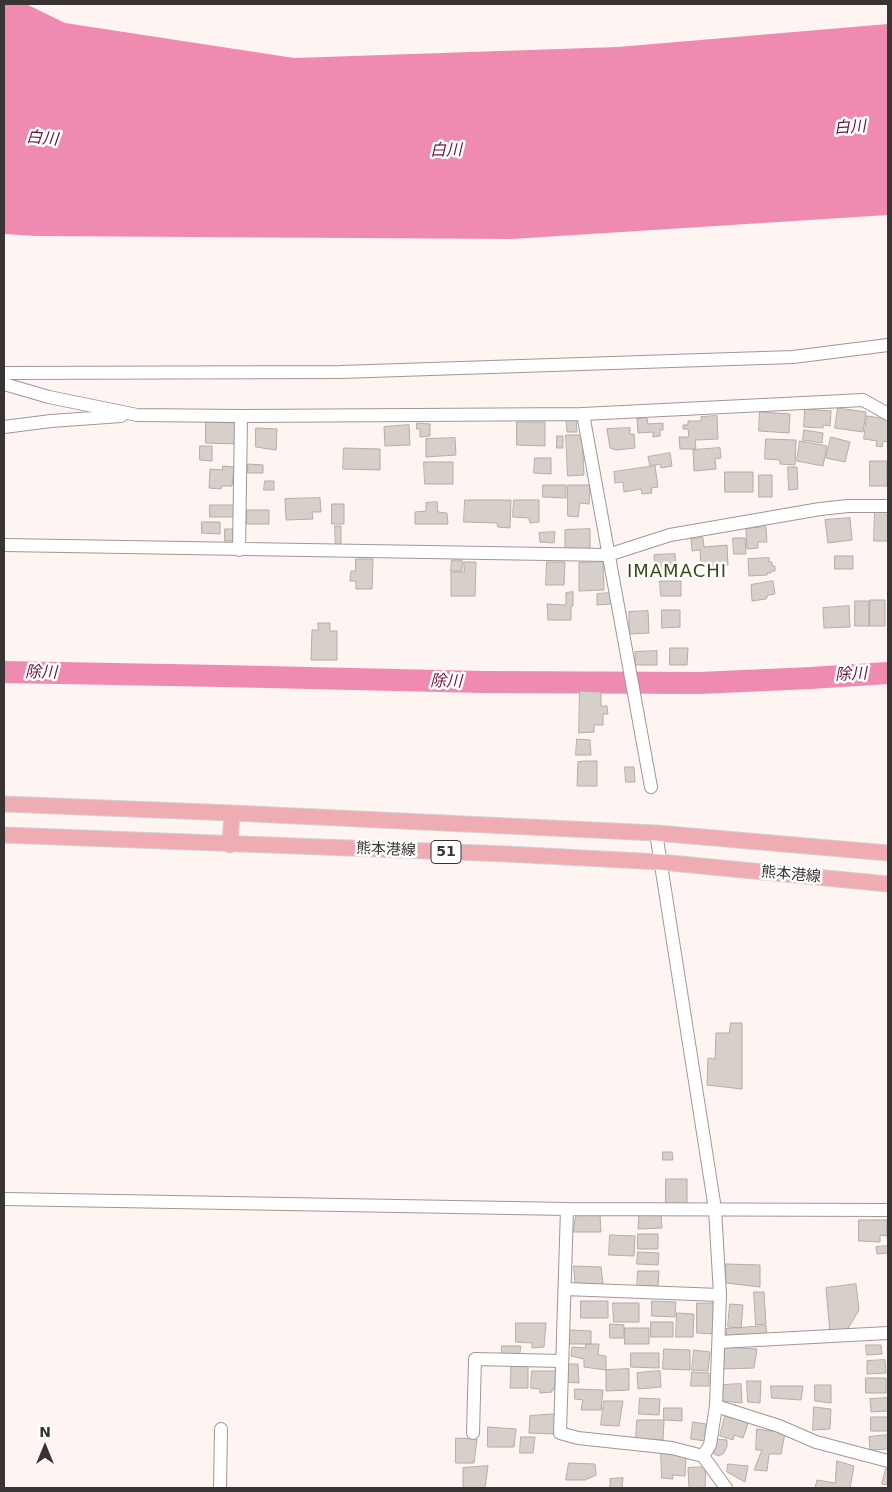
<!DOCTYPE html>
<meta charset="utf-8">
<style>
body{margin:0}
#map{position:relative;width:892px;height:1492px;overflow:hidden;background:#fef5f3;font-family:"DejaVu Sans",sans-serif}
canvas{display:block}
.frame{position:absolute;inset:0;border:5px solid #373433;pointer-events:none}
.north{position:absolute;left:20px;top:1422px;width:50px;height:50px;-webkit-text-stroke:4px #fff;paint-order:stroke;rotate:0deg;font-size:14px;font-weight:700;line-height:20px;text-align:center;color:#373433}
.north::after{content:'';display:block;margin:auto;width:18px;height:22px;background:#373433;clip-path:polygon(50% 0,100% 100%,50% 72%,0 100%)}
</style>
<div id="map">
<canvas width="892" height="1492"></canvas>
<div class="frame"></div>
<div class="north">N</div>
</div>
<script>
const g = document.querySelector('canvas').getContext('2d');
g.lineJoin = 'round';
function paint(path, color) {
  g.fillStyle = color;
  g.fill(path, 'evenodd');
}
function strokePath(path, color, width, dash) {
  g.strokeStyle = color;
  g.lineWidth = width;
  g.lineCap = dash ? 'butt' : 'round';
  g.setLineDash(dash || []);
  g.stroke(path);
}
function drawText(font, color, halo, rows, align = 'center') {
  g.font = font + ' "DejaVu Sans","Noto Sans JP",sans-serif';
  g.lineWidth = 5;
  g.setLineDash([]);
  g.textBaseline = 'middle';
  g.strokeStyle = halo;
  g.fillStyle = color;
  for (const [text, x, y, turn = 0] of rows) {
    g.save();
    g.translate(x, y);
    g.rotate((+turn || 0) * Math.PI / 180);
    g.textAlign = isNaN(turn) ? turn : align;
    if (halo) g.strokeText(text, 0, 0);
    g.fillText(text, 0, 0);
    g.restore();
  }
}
const water = new Path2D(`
 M4 4H26L65 23 294 58 618 47 888 24V215L512 239 36 236 4 234Z`);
const river = new Path2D(`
 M4 672 222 676 483 682 699 683 811 678 888 673`);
const building = new Path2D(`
 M838 408 866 412 863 432 835 428Z
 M805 409 831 411 830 426 823 425V428L804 427Z
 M760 412 790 414 789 433 759 431Z
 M717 416 718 439 695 440 696 449H680L679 437H689L688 429H683V425H688V421H701V417Z
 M867 416 888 419V442L883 441 882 447 876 446 877 441 864 439Z
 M576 418 577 432H567L566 419Z
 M647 418 648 424 663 423V430H660V436L653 437V432L638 433 637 419Z
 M206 422 238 423 237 444 206 443Z
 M517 422H545V446L517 445Z
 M417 423 430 424V436L420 437V429H417Z
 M409 425 410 445 385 446 384 427Z
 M256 428 277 429 276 450 256 447Z
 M630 428V434H634L635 448 616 450 610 448 607 429Z
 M804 430 823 433 822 443 803 440Z
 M566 435H582L584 475 568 476Z
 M557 436H563V448H557Z
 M831 437 850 442 845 462 826 458Z
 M455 438 456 455 426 457V439Z
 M766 439 796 440 795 465 780 464V460L765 459Z
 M800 441 827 446 823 466 797 461Z
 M200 446H212V461L200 460Z
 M344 448 380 449V470L343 469Z
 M720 448 721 458 715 459 716 469 694 471 693 450Z
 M670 453 672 466 661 468 660 464 650 466 648 457Z
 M535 458H551V474L534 473Z
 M870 461H887V486H870Z
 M424 462H453V484H425Z
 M248 464 263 465V473H248Z
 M223 466 234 467 232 486H222L221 489 209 488 210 469 222 470Z
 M655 466 658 487 651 488 652 493 642 494 641 489 624 492 623 482 615 483 614 472Z
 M788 467H797L798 489 789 490Z
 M725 472H753V492H725Z
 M759 475H772V497H759Z
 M265 481H274V490H264Z
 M543 485H566V498L543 497Z
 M568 485H590L589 504 580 503 578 517 568 516Z
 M320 498 321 512H312L313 519 286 520 285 499Z
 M465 500H511L510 528 498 527 497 523 464 522Z
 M514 500H539V522L530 523 529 518 513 517Z
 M437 502 438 512 447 513 448 524H415V512L426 511V503Z
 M332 504H344V524H332Z
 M210 505H234V517H210Z
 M247 510H269V524H247Z
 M875 510H888V541H874Z
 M850 518 852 540 828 543 825 520Z
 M202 522H220V534L202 533Z
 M335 526H341V548H336Z
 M766 527 767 542H758V548L747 549 746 529Z
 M225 529H238V541H225Z
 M590 529V549H565V530Z
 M555 532 554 543 540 542 539 533Z
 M703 538 704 547 727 545 728 565 701 568 700 550 692 551 691 539Z
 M733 538H745L746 554H734Z
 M675 554 676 569H655L654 555Z
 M835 556H853V569H835Z
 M769 558V562H772V566H775V571H771V573H767V575L749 576 748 559Z
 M356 559H373L372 589H356V581H350L351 571H355Z
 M452 560H462V571H451Z
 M464 562H476L475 596H451V572H464Z
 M547 562H565L564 585H546Z
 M603 562 604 590 579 591V563Z
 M660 581H681V596H661Z
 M773 581 775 594 768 595 766 599 752 601 751 585Z
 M573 592V606L571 607V620H548L547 604 566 605V593Z
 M611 593V604L597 605V594Z
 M870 600H885V626H870Z
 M855 601H869V626H855Z
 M849 606 850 627 824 628 823 608Z
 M662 610H680V627L662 628Z
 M648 611 649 633 629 634V612Z
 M318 623H330V631H337V660H311L312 630H318Z
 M670 648H688L687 665H670Z
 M657 651V665H635V652Z
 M580 691 601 692V706H607L608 714H603V725H594V732L579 733Z
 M577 739 590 740 591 755H576Z
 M587 761H597V786H577L578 762Z
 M625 767H634L635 782H626Z
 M731 1023H742V1089L707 1085 708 1058 715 1059 716 1033H729Z
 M663 1152H672L673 1160H663Z
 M666 1179H687V1204H666Z
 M600 1214 601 1232H573L576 1215Z
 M661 1214 662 1228 638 1229 639 1215Z
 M859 1220H887V1236L880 1235V1242L859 1241Z
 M638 1234H658V1249H638Z
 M610 1235 635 1236 634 1256 609 1255Z
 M888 1246V1253L877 1254 876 1247Z
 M638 1252 659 1253 658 1265 637 1264Z
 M726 1264 760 1265V1287L726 1283Z
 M574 1266 601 1267 604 1291 576 1290Z
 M638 1271H659L658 1288H637Z
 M856 1284 859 1310 847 1330 830 1333 826 1288Z
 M754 1292H764L766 1324 756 1325Z
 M581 1301H608V1318H581Z
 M652 1301 676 1302 675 1317 652 1316Z
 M613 1303H639V1322H614Z
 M697 1303H715V1334L697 1333Z
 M730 1304 743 1305 741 1328 728 1327Z
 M677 1313 694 1314 693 1337H676Z
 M651 1322H673V1337H651Z
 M516 1323H546L544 1347 532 1348V1343L516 1342Z
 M610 1324 624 1325V1338H610Z
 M766 1326 767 1336 727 1339 726 1329Z
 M625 1328H649V1344H625Z
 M567 1330 591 1331V1344H567Z
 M586 1344H599L598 1355 606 1356V1370L584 1367V1359L571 1356 572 1347 585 1348Z
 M866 1345H881L882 1354 867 1355Z
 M502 1346H521L519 1358H502Z
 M725 1347 757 1349 754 1368 723 1369Z
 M664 1349 690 1350V1370L663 1369Z
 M694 1350 710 1352 708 1371 692 1370Z
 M631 1353H659V1368L631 1367Z
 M885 1360 886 1373 867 1374V1361Z
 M566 1364H578L579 1383 566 1382Z
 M528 1366V1388H510L511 1367Z
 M629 1369V1390L606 1391V1370Z
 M532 1371H556L554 1390 552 1389V1392L540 1393V1389L531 1388Z
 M660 1371 661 1387 638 1389 637 1373Z
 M692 1372 709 1373V1386H691Z
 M866 1378H886V1393H866Z
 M747 1381H761L760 1403 748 1402Z
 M741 1384 742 1403 721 1401 723 1385Z
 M815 1385H831V1403L815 1401Z
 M771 1386H803L801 1400 772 1398Z
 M575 1389 603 1390 601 1410H581L583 1400 575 1399Z
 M640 1398 660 1399 659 1415 639 1414Z
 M888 1398V1411L871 1412 870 1399Z
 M604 1401H623L619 1426 601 1425Z
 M814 1407 831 1409 830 1429 813 1430Z
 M664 1408H682V1421L664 1420Z
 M556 1414 555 1434 529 1433 530 1416Z
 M725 1416 749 1421 743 1438 734 1435 733 1440 720 1436Z
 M871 1417H888V1431H871Z
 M637 1420H664L663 1440 636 1439Z
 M693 1422 706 1424 705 1441 691 1439Z
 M488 1427 516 1429 514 1447H488Z
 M757 1429 785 1433 781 1454H769L767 1471 754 1470 762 1450H756Z
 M888 1435V1449L870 1450 869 1437Z
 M521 1437H535L533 1453H520Z
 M456 1438 477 1439 474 1463H456Z
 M717 1439 727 1440V1446L724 1453 719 1456 714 1454Z
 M661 1453H686L685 1476 672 1475 673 1479 662 1478Z
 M837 1461 854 1466 850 1488H815L817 1480 835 1483Z
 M569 1463 595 1464 596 1475 585 1480H566Z
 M728 1464 748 1466 745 1482 727 1472Z
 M488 1466 485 1488H463V1468Z
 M706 1467 705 1488H689L688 1468Z
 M886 1469H888V1485L882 1484Z
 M623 1478 622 1488H610V1479Z`);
const minor = new Path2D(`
 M4 373 340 372 793 357 888 345
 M4 384 49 397 137 415 241 416 583 414 863 400 888 414
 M583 414 651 787
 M4 427 51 421 121 416
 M4 545 608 555 670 535 820 509 848 506H888
 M239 550 241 416
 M656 833 715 1209 720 1295 716 1406 710 1445 703 1456
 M4 1199 567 1209 888 1210
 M567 1209 560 1433 578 1438 672 1448 703 1456 726 1488
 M565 1289 720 1295
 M719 1342 888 1333
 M716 1406 779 1426 816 1442 888 1461
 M473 1433 475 1359 562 1361
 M220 1488 221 1429`);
const major = new Path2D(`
 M4 804 232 813 656 833 888 853
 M4 835 507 854 660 862 888 884
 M230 845 232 813`);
const shields = [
 [446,852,30]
];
const shieldNames = [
 ["51",446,852]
];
const streetNames = [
 ["熊本港線",386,850,2],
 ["熊本港線",791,875,5]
];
const waterNames = [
 ["白川",850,128,-4],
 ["白川",42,139,5],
 ["白川",446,151,-1],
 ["除川",41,673,1],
 ["除川",851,675,-3],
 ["除川",446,682,1]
];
const quarterNames = [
 ["IMAMACHI",677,572]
];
paint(water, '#ef8bb0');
strokePath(river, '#ef8bb0', 22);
paint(building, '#d7cfca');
strokePath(building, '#b3aca7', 1);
strokePath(minor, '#a09795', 14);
strokePath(major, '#d3d2d2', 17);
strokePath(minor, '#fff', 12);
strokePath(major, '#f0acb3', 15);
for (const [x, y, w] of shields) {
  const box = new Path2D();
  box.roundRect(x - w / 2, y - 11.5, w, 23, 4);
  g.fillStyle = '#fff';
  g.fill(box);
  strokePath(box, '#373433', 1);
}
drawText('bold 14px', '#373433', null, shieldNames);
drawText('15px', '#373433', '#fff', streetNames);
drawText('italic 16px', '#6b123d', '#fff', waterNames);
g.letterSpacing = '1px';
drawText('18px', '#374914', '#fff', quarterNames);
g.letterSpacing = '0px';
</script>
